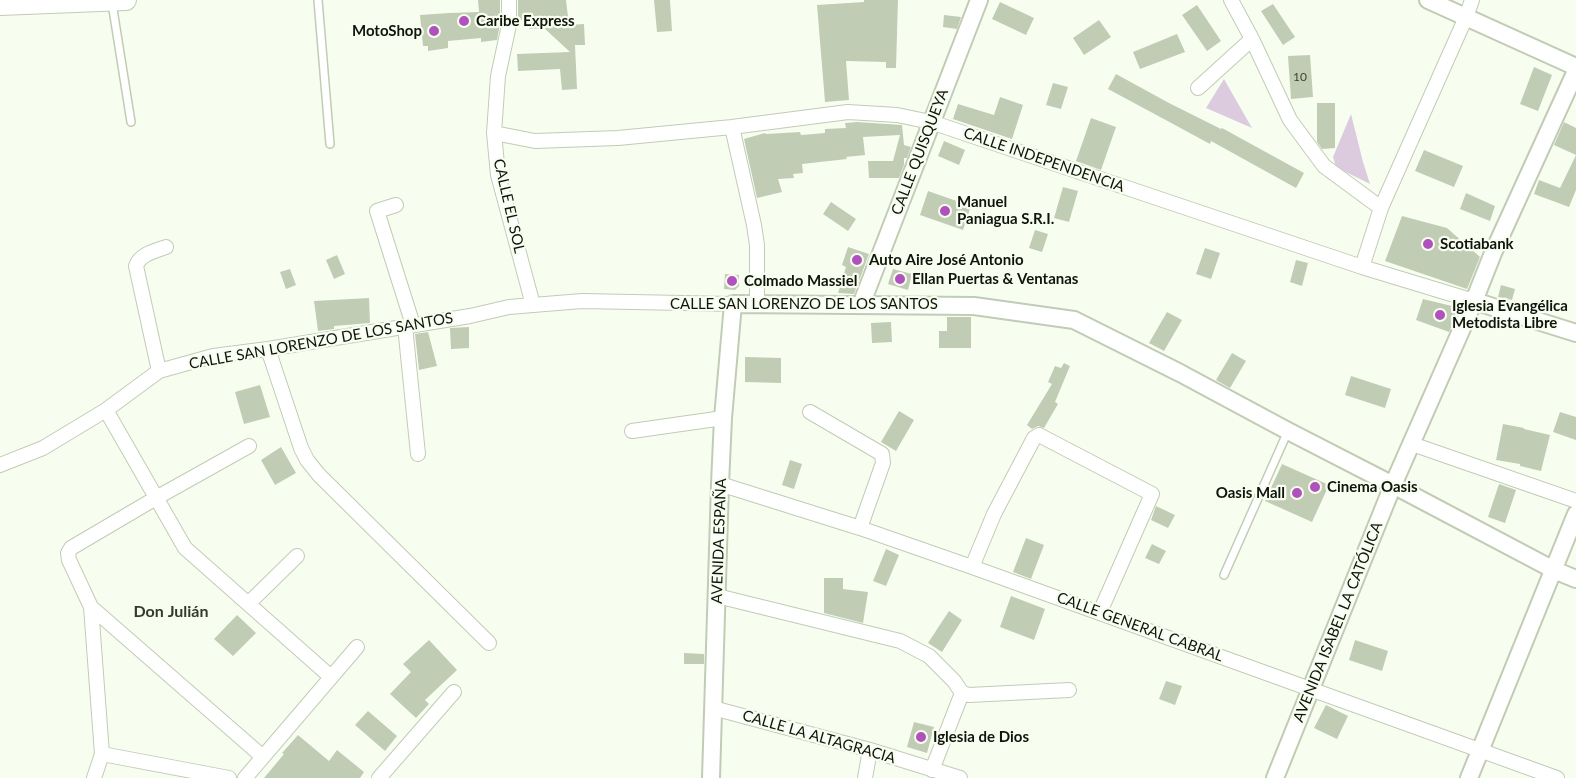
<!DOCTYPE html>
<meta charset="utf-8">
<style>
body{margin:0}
canvas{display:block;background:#f7fef0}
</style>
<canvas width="1576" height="778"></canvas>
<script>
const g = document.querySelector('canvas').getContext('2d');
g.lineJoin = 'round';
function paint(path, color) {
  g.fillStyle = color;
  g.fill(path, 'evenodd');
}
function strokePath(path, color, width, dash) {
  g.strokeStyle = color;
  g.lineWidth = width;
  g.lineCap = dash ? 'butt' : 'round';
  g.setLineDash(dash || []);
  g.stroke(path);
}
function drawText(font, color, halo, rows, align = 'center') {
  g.font = font + ' Lato,sans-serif';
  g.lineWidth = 4.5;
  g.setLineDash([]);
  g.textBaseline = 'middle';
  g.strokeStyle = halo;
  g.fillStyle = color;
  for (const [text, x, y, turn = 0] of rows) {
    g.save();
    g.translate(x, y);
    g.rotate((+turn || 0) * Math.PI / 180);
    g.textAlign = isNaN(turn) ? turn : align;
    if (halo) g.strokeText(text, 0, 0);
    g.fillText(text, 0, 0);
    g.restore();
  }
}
const green = new Path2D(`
 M1224 79 1252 128 1206 108Z
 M1351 114 1363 162 1370 184 1336 167 1333 157Z`);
const building = new Path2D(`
 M478 0H500V24L497 40 481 42V38L448 41V48L428 51V46H423L420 15 449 13 479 12Z
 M518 0H566L569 25 584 24 585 45H575L577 89 562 90 560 69 518 71 517 54 570 52 544 28 529 29V22L518 19Z
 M654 0H670L672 31 657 32Z
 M864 0H898L896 68H886V62L846 61 849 100 825 102 817 5 864 2Z
 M1000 2 1034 18 1026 35 992 19Z
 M1273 4 1295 37 1283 45 1261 11Z
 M1197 5 1221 41 1207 51 1182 15Z
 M944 15 961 17 957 29 943 27Z
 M1099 20 1111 37 1084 55 1073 38Z
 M1177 34 1185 52 1140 69 1133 52Z
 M1310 55 1313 97 1291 99 1288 56Z
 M1534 67 1552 75 1538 111 1520 104Z
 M1116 74 1169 103 1221 129 1222 128 1304 173 1296 188 1211 141 1210 144 1162 118 1108 89Z
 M1053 83 1068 87 1061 109 1046 105Z
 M1000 97 1023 105 1012 139 953 119 958 104 994 115Z
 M1317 103H1335V148L1322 149 1317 142Z
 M1091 118 1116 127 1101 170 1076 161Z
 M857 122 902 125 904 145 911 147 907 158H904V165L899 178H869L868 161H893L900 135 863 137 865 155 846 157 847 159 802 164 803 173 793 174 794 178 778 179 782 192 757 198 744 139 765 133 766 134 800 132 801 135 825 133V129L846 128 845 123Z
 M1564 122 1576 128V190L1569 207 1534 194 1539 180 1560 188 1576 155 1554 145Z
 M944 141 965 150 959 165 938 156Z
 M1424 150 1463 166 1454 187 1415 171Z
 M1063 187 1078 191 1069 222 1054 218Z
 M928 191 971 206 963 230 920 215Z
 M1466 193 1495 206 1490 221 1460 209Z
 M831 202 856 219 848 231 823 214Z
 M1402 216 1447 228 1480 257 1467 289 1385 261Z
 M1035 230 1048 234 1042 252 1029 248Z
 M848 247 869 254 854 294 838 293 846 267 842 265Z
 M1205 248 1220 253 1211 279 1196 274Z
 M337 255 345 274 334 279 326 260Z
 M1296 260 1308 263 1302 286 1290 282Z
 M290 269 296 285 286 289 280 272Z
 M893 269 912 274 908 290 888 284Z
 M725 274 739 275V286L735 290 724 289Z
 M1501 285 1515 289 1512 300 1498 297Z
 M369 298 370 323 334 326V329L318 331 314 301Z
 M1423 299 1460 308 1449 332 1416 320Z
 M1167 312 1182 320 1164 351 1149 343Z
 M947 317H971V348H939V331H947Z
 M891 322 892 342 872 343 871 323Z
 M469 327V348L451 349 450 328Z
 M428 332 437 366 419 370 415 334Z
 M1232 353 1246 361 1230 388 1216 380Z
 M745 357 781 358V383L745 382Z
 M1064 363 1070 366 1055 402 1058 404 1044 428 1038 426 1032 429 1027 425 1052 384 1048 382 1055 366 1061 368Z
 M1351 376 1391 389 1385 408 1345 395Z
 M260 385 270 417 244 424 235 392Z
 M899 411 914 420 896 451 881 442Z
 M1560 412 1576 417V440L1553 432Z
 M1503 424 1524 428V429L1550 435 1541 471 1520 466V464L1496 460Z
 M281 447 296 473 275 485 261 460Z
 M790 460 802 464 794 489 782 485Z
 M1282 464 1329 485 1312 522 1265 501Z
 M1499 484 1516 490 1505 523 1488 517Z
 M1156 506 1175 515 1168 528 1151 520Z
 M1026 538 1044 545 1031 579 1013 572Z
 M1152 544 1166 551 1159 564 1145 558Z
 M886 549 899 555 886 586 873 581Z
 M824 578H843V589L868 592 863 623 824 613Z
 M1011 596 1045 609 1034 640 1000 627Z
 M949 611 962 620 942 652 928 643Z
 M237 615 256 633 233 656 214 639Z
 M429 640 457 670 425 700 429 704 416 718 390 694 411 672 403 664Z
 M1355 640 1388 651 1382 671 1349 660Z
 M684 653 704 654V664H684Z
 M1166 681 1182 686 1175 705 1159 699Z
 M1326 705 1348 716 1337 739 1314 728Z
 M368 711 397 736 385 751 355 725Z
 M914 722 934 727 927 753 907 747Z
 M298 735 329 761 337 750 364 772 360 778H264L284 754 282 753Z`);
const service = new Path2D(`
 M318 0 330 144
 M112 3 131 122
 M1224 575 1288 431`);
const minor = new Path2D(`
 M509 0V25L498 76 494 133 498 175 533 305
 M1231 0 1252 39 1290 120 1324 166 1381 208
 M1198 88 1252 39
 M732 127 754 225 757 245V304
 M494 133 535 141 618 138 732 127 848 112 897 115 931 122 1362 267 1474 301
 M396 205 377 211 413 325
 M1362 267 1381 208 1466 17 1472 0
 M405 326 418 454
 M268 349 301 448 307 460 319 475 489 643
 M159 371 136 266C140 254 155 251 166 247
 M106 410 185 548 331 677
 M810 412 882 454 883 463 860 528
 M632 431 723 418
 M1412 444 1576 501
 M249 446 156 498 71 548 68 553 69 560 91 607 263 757
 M0 465 43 448 106 410 159 371 213 356 268 349 470 316 509 307 533 305 582 301 733 304
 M720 484 860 528 972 567 1557 778
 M972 567 994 514 1034 438 1039 435 1152 494 1100 612
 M717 596 900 641 929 656 954 681 962 693 969 695 1069 690
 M249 603 297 556
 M91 607 102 754 94 778
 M713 708 870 750 960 778
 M102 754 229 778
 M932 770 962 693
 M245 778 357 647
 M379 778 454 692
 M865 778 870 750`);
const tertiary = new Path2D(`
 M1428 0 1576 67
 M1474 301 1576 333
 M861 305 979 0
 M711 778 720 484 723 418 733 304 974 306 1074 320 1180 373 1288 431 1393 485 1554 570 1576 579
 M1275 778 1393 485 1474 301 1493 253 1576 71
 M1469 778 1576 514`);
const secondary = new Path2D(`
 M0 5 126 0`);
const markers = [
 [464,21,6,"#b052bb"],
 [434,31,6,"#b052bb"],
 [945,211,6,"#b052bb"],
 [1428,244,6,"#b052bb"],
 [857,260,6,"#b052bb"],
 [900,279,6,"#b052bb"],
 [732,281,6,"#b052bb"],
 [1440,315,6,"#b052bb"],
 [1315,487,6,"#b052bb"],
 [1297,493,6,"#b052bb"],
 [921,737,6,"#b052bb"]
];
const numberNames = [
 ["10",1300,77]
];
const poiNames = [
 ["Caribe Express",476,21],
 ["MotoShop",422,31,"right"],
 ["Manuel",957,202],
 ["Paniagua S.R.I.",957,219],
 ["Scotiabank",1440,244],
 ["Auto Aire José Antonio",869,260],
 ["Ellan Puertas & Ventanas",912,279],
 ["Colmado Massiel",744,281],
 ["Iglesia Evangélica",1452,306],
 ["Metodista Libre",1452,323],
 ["Cinema Oasis",1327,487],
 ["Oasis Mall",1285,493,"right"],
 ["Iglesia de Dios",933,737]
];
const streetNames = [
 ["CALLE QUISQUEYA",920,152,-69],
 ["CALLE INDEPENDENCIA",1044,160,19],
 ["CALLE EL SOL",509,206,77],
 ["CALLE SAN LORENZO DE LOS SANTOS",804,304],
 ["CALLE SAN LORENZO DE LOS SANTOS",321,341,-10],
 ["AVENIDA ESPAÑA",719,541,-88],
 ["AVENIDA ISABEL LA CATÓLICA",1338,622,-68],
 ["CALLE GENERAL CABRAL",1140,627,20],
 ["CALLE LA ALTAGRACIA",819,737,16]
];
const neighbourhoodNames = [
 ["Don Julián",171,612]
];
paint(green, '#dccbde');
paint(building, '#c1ccb5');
strokePath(service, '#c1ccb5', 10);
strokePath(minor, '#c1ccb5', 16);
strokePath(tertiary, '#c1ccb5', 20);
strokePath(secondary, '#c1ccb5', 22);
strokePath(service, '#fff', 7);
strokePath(minor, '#fff', 14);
strokePath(tertiary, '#fff', 16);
strokePath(secondary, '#fff', 20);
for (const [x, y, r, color] of markers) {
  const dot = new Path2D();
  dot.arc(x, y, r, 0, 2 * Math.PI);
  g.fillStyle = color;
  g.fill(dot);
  strokePath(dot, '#f7fef0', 2);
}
drawText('12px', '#3c4236', null, numberNames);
drawText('bold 15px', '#10140c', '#f7fef0', poiNames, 'left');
drawText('15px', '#10140c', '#f7fef0', streetNames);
drawText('bold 16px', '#343c29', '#f7fef0', neighbourhoodNames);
</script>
